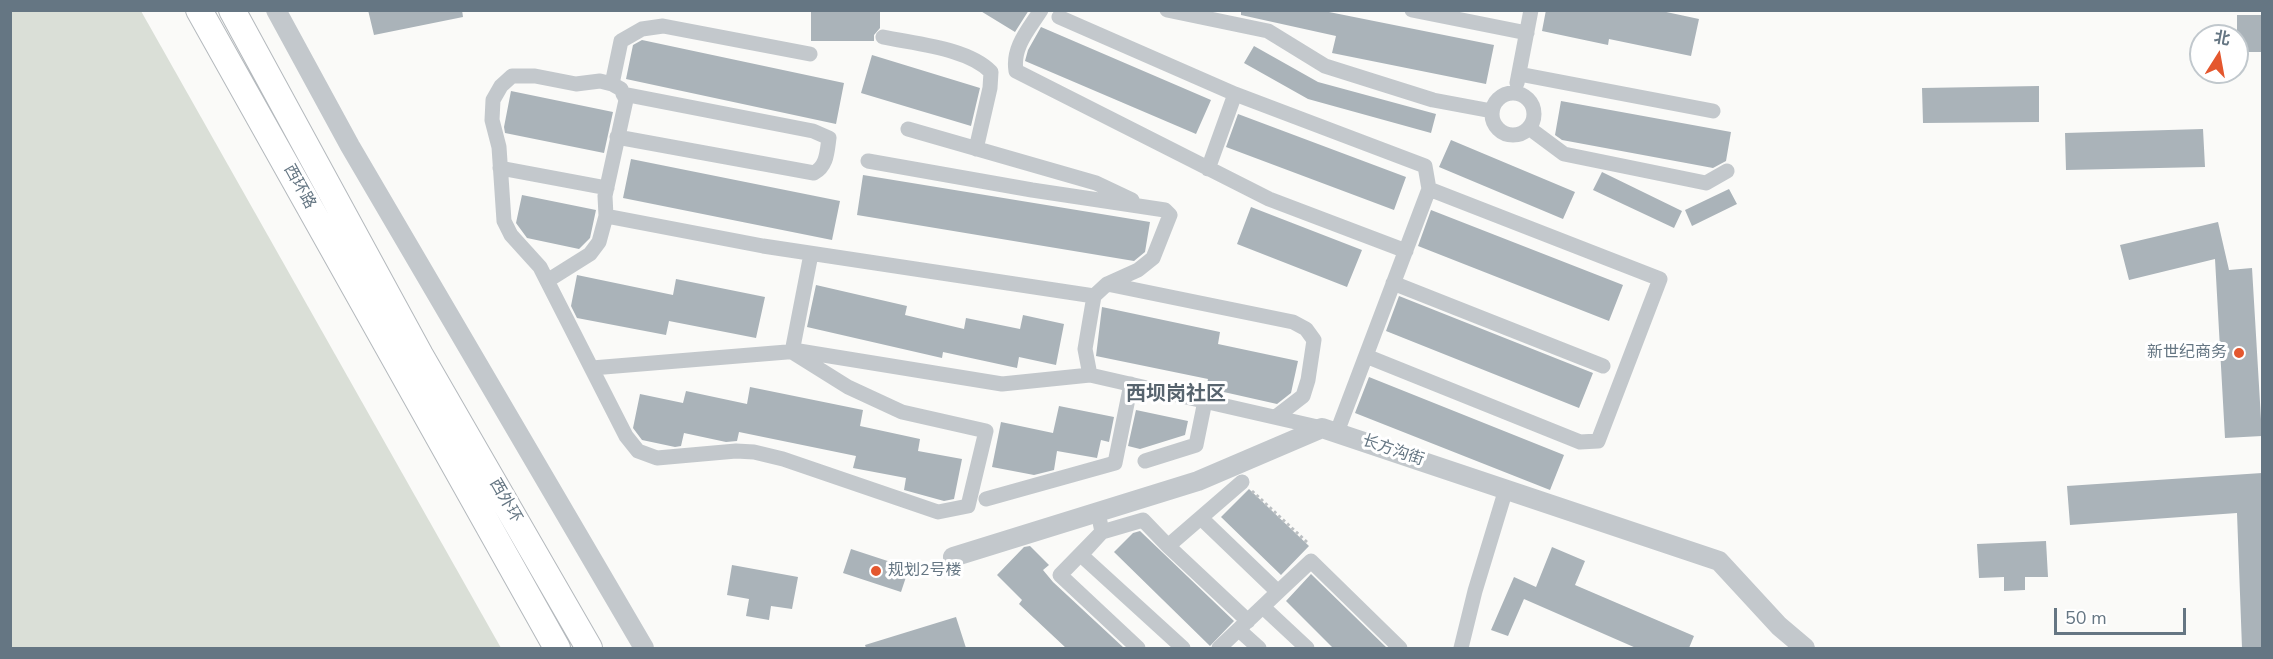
<!DOCTYPE html>
<meta charset="utf-8">
<style>
body{margin:0}
#map{position:relative;width:2273px;height:659px;overflow:hidden;background:#fafaf8;font-family:"Nunito Sans","Noto Sans SC",sans-serif}
canvas{display:block}
.frame{position:absolute;inset:0;border:12px solid #657683;pointer-events:none}
.north{position:absolute;left:2189px;top:24px;width:60px;height:60px;box-sizing:border-box;background:#fff;border:2px solid #c1c8cd;border-radius:50%;rotate:11deg;font-size:16px;font-weight:700;line-height:24px;text-align:center;color:#657683}
.north::after{content:'';display:block;margin:auto;width:21px;height:27px;background:#e4572e;clip-path:polygon(50% 0,100% 100%,50% 72%,0 100%)}
.scale{position:absolute;left:2054px;top:608px;width:132px;height:27px;box-sizing:border-box;border:3px solid #657683;border-top:0;padding-left:8px;font-size:18px;line-height:21px;white-space:nowrap;color:#657683;-webkit-text-stroke:4px #fff;paint-order:stroke}
</style>
<div id="map">
<canvas width="2273" height="659"></canvas>
<div class="frame"></div>
<div class="north">北</div>
<div class="scale">50 m</div>
</div>
<script>
const g = document.querySelector('canvas').getContext('2d');
g.lineJoin = 'round';
function paint(path, color) {
  g.fillStyle = color;
  g.fill(path, 'evenodd');
}
function strokePath(path, color, width, dash) {
  g.strokeStyle = color;
  g.lineWidth = width;
  g.lineCap = dash ? 'butt' : 'round';
  g.setLineDash(dash || []);
  g.stroke(path);
}
function drawText(font, color, halo, rows, align = 'center') {
  g.font = font + ' "Nunito Sans","Noto Sans SC",sans-serif';
  g.lineWidth = 6;
  g.setLineDash([]);
  g.textBaseline = 'middle';
  g.strokeStyle = halo;
  g.fillStyle = color;
  for (const [text, x, y, turn = 0] of rows) {
    g.save();
    g.translate(x, y);
    g.rotate((+turn || 0) * Math.PI / 180);
    g.textAlign = isNaN(turn) ? turn : align;
    if (halo) g.strokeText(text, 0, 0);
    g.fillText(text, 0, 0);
    g.restore();
  }
}
const green = new Path2D(`
 M10 11H141L501 648H11Z`);
const building = new Path2D(`
 M368 10H462L463 17 374 35Z
 M811 10H880V28L874 35V41H811Z
 M979 10H1029L1015 32Z
 M1241 10H1319L1494 45 1486 84 1332 53 1336 36 1241 15Z
 M1546 10H1657L1699 19 1691 56 1609 39 1608 45 1542 31Z
 M2237 15H2262V52H2237Z
 M1041 27 1211 100 1196 134 1025 61 1028 50Z
 M642 40 844 83 836 124 626 79 633 45Z
 M1254 46 1318 82 1436 114 1431 133 1308 99 1244 63Z
 M872 55 980 88 971 126 861 93Z
 M2039 86V122L1923 123 1922 88Z
 M511 91 613 112 604 153 505 133 504 127Z
 M1561 101 1731 132 1726 161 1713 168 1562 140 1555 135Z
 M1238 114 1406 177 1394 210 1226 147Z
 M2203 129 2205 167 2066 170 2065 133Z
 M1451 140 1575 192 1563 219 1439 167Z
 M631 159 840 201 832 240 623 198Z
 M1602 172 1682 211 1674 228 1593 190Z
 M863 175 1150 222 1145 252 1134 261 857 215Z
 M1729 189 1737 204 1692 226 1685 210Z
 M522 195 596 210 590 238 579 249 527 238 516 223Z
 M1251 207 1362 250 1347 287 1237 244Z
 M1431 210 1623 285 1609 321 1418 246Z
 M2218 222 2229 270 2252 268 2262 436 2225 438 2215 259 2129 280 2120 245Z
 M577 275 673 295 676 279 765 297 756 338 669 321 666 335 577 318 571 306Z
 M816 285 907 306 905 315 964 329 966 318 1020 329 1023 315 1064 324 1056 365 1019 357 1017 368 943 352 942 358 807 327Z
 M1399 296 1593 373 1579 408 1386 331Z
 M1102 307 1220 332 1218 344 1298 361 1291 393 1277 404 1206 388 1208 379 1096 356Z
 M1369 377 1564 455 1550 490 1355 413Z
 M750 387 863 410 860 426 920 439 918 451 962 459 954 499 944 501 904 490 906 478 853 468 856 456 739 432 737 441 726 442 684 433 681 446 675 447 642 440 633 428 640 394 683 403 686 391 747 404Z
 M1059 406 1114 417 1109 442 1101 440 1097 458 1057 451 1054 470 1034 475 992 467 1001 422 1053 433Z
 M1136 410 1188 421 1185 435 1140 449 1128 446Z
 M2262 473V648H2242L2237 513 2070 525 2067 486Z
 M1249 489 1309 546 1281 575 1221 517Z
 M1140 531 1234 621 1210 646 1114 552 1133 533Z
 M2046 541 2048 577H2025V590L2004 591V577L1979 578 1977 544Z
 M1030 546 1049 565 1043 570 1053 582 1124 648H1066L1019 604 1022 600 997 575 1024 547Z
 M1552 547 1585 561 1575 585 1694 636 1689 648H1636L1524 599 1508 636 1491 630 1514 577 1536 587Z
 M851 549 909 568 901 592 843 573Z
 M732 565 798 577 792 609 771 606 769 620 746 616 749 599 727 595Z
 M1311 574 1387 648H1333L1286 601Z
 M956 617 966 648H866L865 645Z`);
const path = new Path2D(`
 M1252 491 1309 544`);
const minor = new Path2D(`
 M1041 10C1029 29 1012 47 1016 71L1269 199 1406 251
 M1167 10 1268 31 1325 66 1433 100 1492 111
 M1412 10 1527 33
 M1059 17 1235 94 1425 166 1429 189
 M883 37C915 44 968 48 991 72L990 88 976 149
 M1519 74 1713 111
 M1517 83 1531 10
 M612 84 621 41 642 29 663 26 810 54
 M1492 114a21 21 0 1 1 42 0a21 21 0 1 1-42 0Z
 M1529 128 1564 154 1706 183 1727 171
 M908 129 1096 183 1132 200
 M617 137 814 173C827 166 827 152 829 138L813 131 623 94
 M868 161 1032 190 1165 210 1170 215 1153 258 1138 270 1107 284 1094 296 1085 349 1090 375
 M500 168 607 188
 M1208 169 1235 94
 M606 216 763 246 1094 296
 M547 281 590 254 599 242 606 216 605 196 626 100 621 89 612 84 600 81 576 84 535 76H512L501 86 493 100 492 120 499 147 504 221 511 235 540 267 626 436 638 451 657 458 736 451 754 452 783 459 938 512 968 506 986 431 902 412 848 387 792 352 811 254
 M1393 283 1603 366
 M1107 284 1293 322 1306 329 1314 340 1308 380 1303 396 1277 416
 M592 368 799 351 1002 384 1090 375 1322 428
 M1337 432 1429 189 1660 279 1598 441 1580 442 1366 356
 M1145 461 1196 445 1205 401
 M986 499 1115 463 1131 384
 M1201 518 1278 592 1219 648
 M1100 522 1102 532 1143 520 1168 546 1242 482
 M1168 546 1248 621
 M1278 592 1311 561 1400 648
 M1263 607 1307 648
 M1239 630 1259 648
 M1138 648 1060 575 1102 532 1081 555 1183 648
 M1461 648 1475 591 1506 489`);
const tertiary = new Path2D(`
 M276 10 350 146 644 648
 M953 557 1198 481 1322 428 1719 561 1779 626 1805 648`);
const trunk = new Path2D(`
 M199 10 557 648
 M232 10 420 355 589 648`);
const markers = [
 [2239,353,6,"#e4572e"],
 [876,571,6,"#e4572e"]
];
const streetNames = [
 ["西环路",299,187,61],
 ["长方沟街",1393,451,19],
 ["西外环",505,501,60]
];
const poiNames = [
 ["新世纪商务",2227,353],
 ["规划2号楼",888,571,"left"]
];
const quarterNames = [
 ["西坝岗社区",1176,395]
];
paint(green, '#dadfd7');
paint(building, '#aab3b9');
strokePath(trunk, '#b4b9bd', 28);
strokePath(path, '#bbbfc2', 3, [3, 3]);
strokePath(minor, '#c3c8cc', 15);
strokePath(tertiary, '#c3c8cc', 20);
strokePath(trunk, '#fff', 26);
for (const [x, y, r, color] of markers) {
  const dot = new Path2D();
  dot.arc(x, y, r, 0, 2 * Math.PI);
  g.fillStyle = color;
  g.fill(dot);
  strokePath(dot, '#fff', 2);
}
drawText('16px', '#657683', '#fff', streetNames);
drawText('16px', '#657683', '#fff', poiNames, 'right');
drawText('bold 20px', '#57646e', '#fff', quarterNames);
</script>
